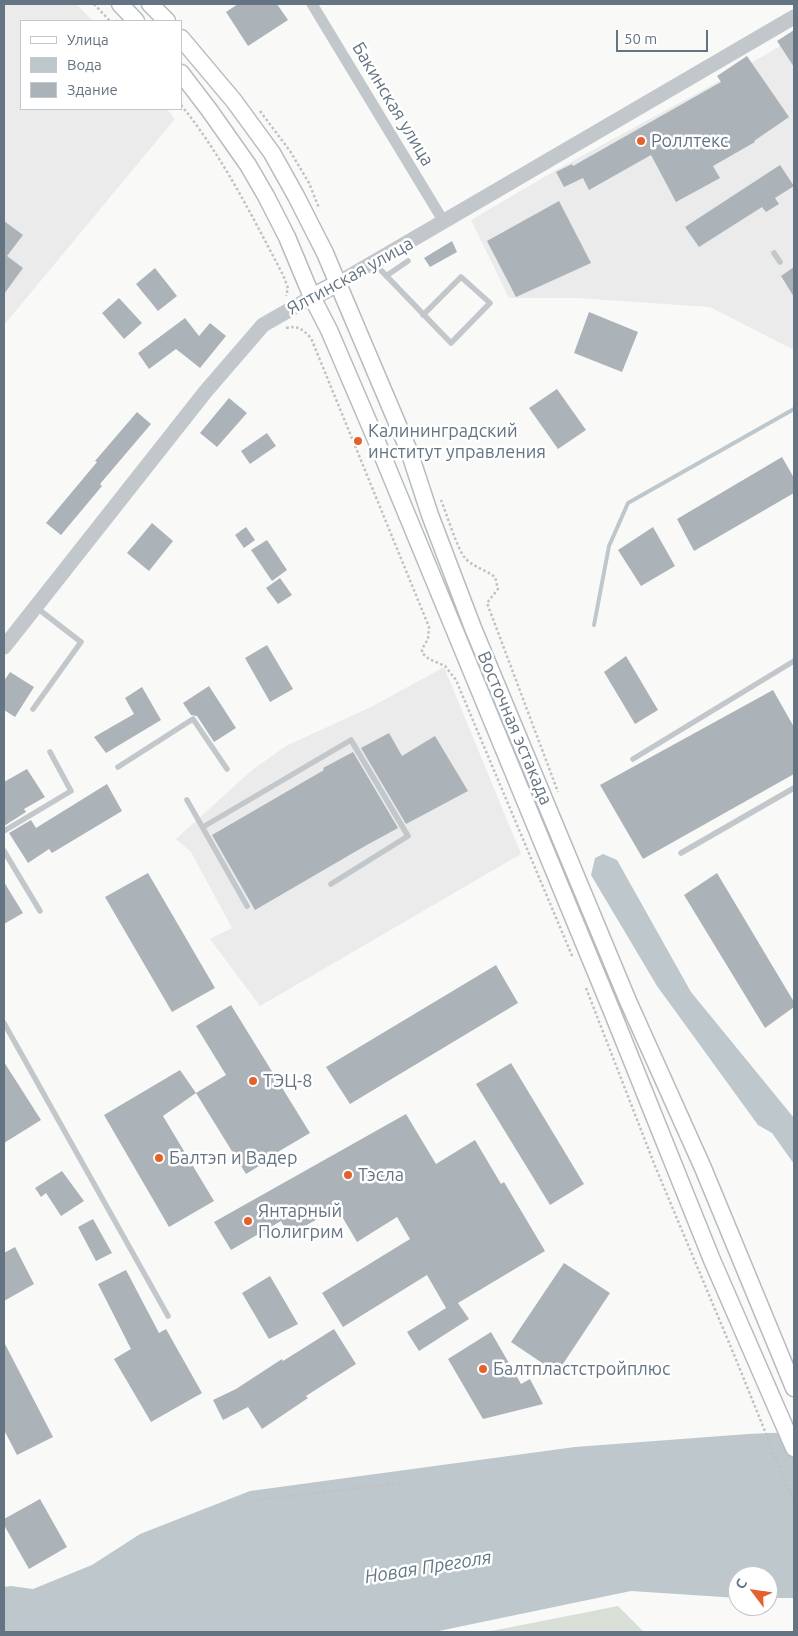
<!DOCTYPE html>
<meta charset="utf-8">
<style>
body{margin:0}
#map{position:relative;width:798px;height:1636px;overflow:hidden;background:#f9faf7;font-family:Ubuntu,sans-serif}
canvas{display:block}
.frame{position:absolute;inset:0;border:5px solid #647482;pointer-events:none}
.legend{position:absolute;left:20px;top:20px;width:162px;height:90px;box-sizing:border-box;background:#fff;border:1px solid #c1c7cd;margin:0;padding:6px 9px;list-style:none;font-size:15px;color:#647482}
.legend li{display:flex;align-items:center;gap:10px;height:25px}
.legend b{width:25px;border:1px solid #c1c7cd}
.north{position:absolute;left:728px;top:1566px;width:50px;height:50px;box-sizing:border-box;background:#fff;border:1px solid #c1c7cd;border-radius:50%;rotate:301deg;font-size:14px;font-weight:700;line-height:20px;text-align:center;color:#647482}
.north::after{content:'';display:block;margin:auto;width:18px;height:22px;background:#e4612d;clip-path:polygon(50% 0,100% 100%,50% 72%,0 100%)}
.scale{position:absolute;left:616px;top:30px;width:92px;height:22px;box-sizing:border-box;border:2px solid #647482;border-top:0;padding-left:6px;font-size:15px;line-height:18px;white-space:nowrap;color:#647482;-webkit-text-stroke:4px #fff;paint-order:stroke}
</style>
<div id="map">
<canvas width="798" height="1636"></canvas>
<div class="frame"></div>
<ul class="legend">
<li><b style="height:6px;background:#fff"></b>Улица</li>
<li><b style="height:14px;background:#bdc7cc"></b>Вода</li>
<li><b style="height:14px;background:#abb3b9"></b>Здание</li>
</ul>
<div class="north">С</div>
<div class="scale">50 m</div>
</div>
<script>
const g = document.querySelector('canvas').getContext('2d');
g.lineJoin = 'round';
function paint(path, color) {
  g.fillStyle = color;
  g.fill(path, 'evenodd');
}
function strokePath(path, color, width, dash) {
  g.strokeStyle = color;
  g.lineWidth = width;
  g.lineCap = dash ? 'butt' : 'round';
  g.setLineDash(dash || []);
  g.stroke(path);
}
function drawText(font, color, halo, rows, align = 'center') {
  g.font = font + ' Ubuntu,sans-serif';
  g.lineWidth = 5;
  g.setLineDash([]);
  g.textBaseline = 'middle';
  g.strokeStyle = halo;
  g.fillStyle = color;
  for (const [text, x, y, turn = 0] of rows) {
    g.save();
    g.translate(x, y);
    g.rotate((+turn || 0) * Math.PI / 180);
    g.textAlign = isNaN(turn) ? turn : align;
    if (halo) g.strokeText(text, 0, 0);
    g.fillText(text, 0, 0);
    g.restore();
  }
}
const built = new Path2D(`
 M4 4H76L93 21H21V109H167L175 119 4 325Z
 M794 38V350L710 307 576 298H509L471 220 558 169 725 78Z
 M444 667 521 854 260 1006 210 939 232 928 191 852 176 839 252 770 286 746 371 707Z`);
const green = new Path2D(`
 M618 1606 644 1632H486Z`);
const water = new Path2D(`
 M603 854 617 860 691 992 794 1118V1164L772 1133 758 1125 657 986 591 875 595 858Z
 M794 1432V1598H768V1576H738V1598L631 1591 434 1632H4V1587L11 1586 33 1589 92 1565 140 1534 250 1491 575 1447 748 1434Z`);
const stream = new Path2D(`
 M594 625 609 546 628 503 794 409`);
const building = new Path2D(`
 M238 4H277L288 20 248 46 226 12Z
 M794 30V67L777 41Z
 M747 56 789 117 754 141 755 142 713 166 720 178 676 202 651 155 589 190 583 178 564 187 556 172 572 164 573 166 721 82 717 76Z
 M780 165 794 186 775 198 779 204 766 212 762 207 699 247 685 227Z
 M559 201 591 263 516 297 487 241Z
 M4 221 23 235 7 256 23 268 4 294Z
 M452 241 457 252 430 267 424 258Z
 M794 267V297L781 276Z
 M155 268 177 296 158 311 136 284Z
 M119 298 142 323 124 339 102 313Z
 M589 312 638 332 622 372 574 353Z
 M185 318 199 336 210 323 226 336 200 368 176 349 149 369 138 353Z
 M557 389 586 430 558 449 529 408Z
 M229 398 247 413 217 447 200 433Z
 M137 412 151 424 100 484 102 486 61 535 46 523 97 462 95 461Z
 M267 433 276 446 250 464 241 451Z
 M782 457 794 478V493L694 551 677 519Z
 M152 523 173 541 149 571 127 553Z
 M246 527 255 540 244 548 235 535Z
 M653 527 675 566 641 586 618 550Z
 M267 540 287 570 272 581 251 550Z
 M280 578 292 595 278 604 266 588Z
 M267 645 293 689 270 702 245 658Z
 M626 656 658 710 635 724 604 672Z
 M10 672 34 687 15 717 4 710V681Z
 M209 686 236 728 214 742 197 716 191 715 183 703Z
 M142 687 161 720 106 753 94 737 134 714 125 698Z
 M773 690 794 727V774L643 859 600 785Z
 M389 733 402 756 435 736 468 791 406 824 361 748Z
 M353 752 398 828 365 846 255 910 212 835 324 770 323 768Z
 M27 769 45 797 24 809 26 812 4 826V782Z
 M107 784 122 811 52 853 49 849 28 863 9 833 31 820 36 828Z
 M148 873 215 988 172 1012 105 897Z
 M717 873 794 1002V1007L765 1028 684 895Z
 M4 882 23 913 4 924Z
 M496 965 518 1003 350 1104 326 1067Z
 M231 1005 310 1133 271 1156 272 1158 246 1174 196 1093 226 1075 196 1026Z
 M4 1062 41 1120 4 1143Z
 M511 1063 584 1184 550 1205 476 1084Z
 M180 1070 196 1093 163 1116 214 1201 169 1227 104 1115Z
 M406 1114 436 1164 475 1140 501 1184 504 1182 545 1251 458 1303 469 1319 419 1351 407 1332 446 1308 427 1275 343 1327 322 1293 410 1239 397 1217 357 1242 337 1208 289 1235 281 1221 231 1250 214 1222Z
 M62 1171 84 1201 61 1216 46 1193 41 1197 35 1188Z
 M93 1219 112 1253 96 1261 78 1227Z
 M15 1247 34 1284 4 1301V1253Z
 M564 1263 610 1293 557 1373 511 1342Z
 M126 1270 159 1333 166 1329 202 1393 151 1422 114 1359 131 1349 98 1284Z
 M270 1276 298 1324 269 1339 242 1293Z
 M334 1329 356 1364 306 1396 308 1398 262 1429 248 1407 223 1420 213 1400 236 1389 282 1359 283 1361Z
 M491 1332 521 1384 530 1379 543 1404 483 1419 448 1359Z
 M4 1342 53 1437 17 1455 4 1430Z
 M40 1499 67 1547 29 1569 4 1525V1519Z`);
const path = new Path2D(`
 M94 4 110 21
 M181 105C223 157 252 216 283 275L288 288 286 296
 M260 111 290 151 309 183 319 208
 M286 328C299 325 303 330 311 338L429 627 428 639 422 649V653L429 659 445 666 456 680 573 958
 M441 500C446 512 458 551 465 558 473 567 486 570 495 577L498 589 487 603 558 792
 M586 988 655 1166 735 1357 794 1503
 M258 1500 401 1483`);
const service = new Path2D(`
 M774 253 780 262
 M374 263 451 343 490 303 461 277 423 315
 M386 276 408 261
 M33 709 81 642 37 608
 M633 759 794 661
 M118 767 193 719 227 769
 M187 800 247 906
 M203 827 351 740 408 836 331 884
 M4 831 71 791 50 752
 M4 851 40 911
 M681 853 794 788
 M4 1023 168 1316`);
const minor = new Path2D(`
 M312 4 444 222`);
const tertiary = new Path2D(`
 M338 283 794 17
 M4 647 206 391 263 325 312 297`);
const secondary = new Path2D(`
 M120 4 136 21
 M150 4 167 21
 M181 38 234 101 272 153 296 196 325 253 409 451 430 515 473 628 628 1001 703 1168 794 1388
 M181 73 210 111 248 165 266 196 287 237 312 297 329 330 374 435 611 1009 712 1260 794 1448
 M312 297 338 283`);
const markers = [
 [641,141,5,"#e4612d"],
 [358,441,5,"#e4612d"],
 [253,1081,5,"#e4612d"],
 [159,1158,5,"#e4612d"],
 [348,1175,5,"#e4612d"],
 [248,1221,5,"#e4612d"],
 [483,1369,5,"#e4612d"]
];
const streetNames = [
 ["Бакинская улица",393,104,59],
 ["Ялтинская улица",350,276,-29],
 ["Восточная эстакада",515,728,67]
];
const poiNames = [
 ["Роллтекс",651,141],
 ["Калининградский",368,431],
 ["институт управления",368,452],
 ["ТЭЦ-8",263,1081],
 ["Балтэп и Вадер",169,1158],
 ["Тэсла",358,1175],
 ["Янтарный",258,1211],
 ["Полигрим",258,1232],
 ["Балтпластстройплюс",493,1369]
];
const waterNames = [
 ["Новая Преголя",428,1567,-9]
];
paint(built, '#eaebea');
paint(green, '#d9dfd6');
paint(water, '#bdc7cc');
strokePath(stream, '#bdc7cc', 4);
paint(building, '#abb3b9');
strokePath(secondary, '#b7bcc1', 19);
strokePath(path, '#bfc1c4', 2.5, [2.5, 2.5]);
strokePath(service, '#c2c7cb', 5.5);
strokePath(minor, '#c2c7cb', 11);
strokePath(tertiary, '#c2c7cb', 15);
strokePath(secondary, '#fff', 16);
for (const [x, y, r, color] of markers) {
  const dot = new Path2D();
  dot.arc(x, y, r, 0, 2 * Math.PI);
  g.fillStyle = color;
  g.fill(dot);
  strokePath(dot, '#fff', 2);
}
drawText('18px', '#647482', '#fff', streetNames);
drawText('18px', '#647482', '#fff', poiNames, 'left');
drawText('italic 19px', '#647983', '#fff', waterNames);
</script>
